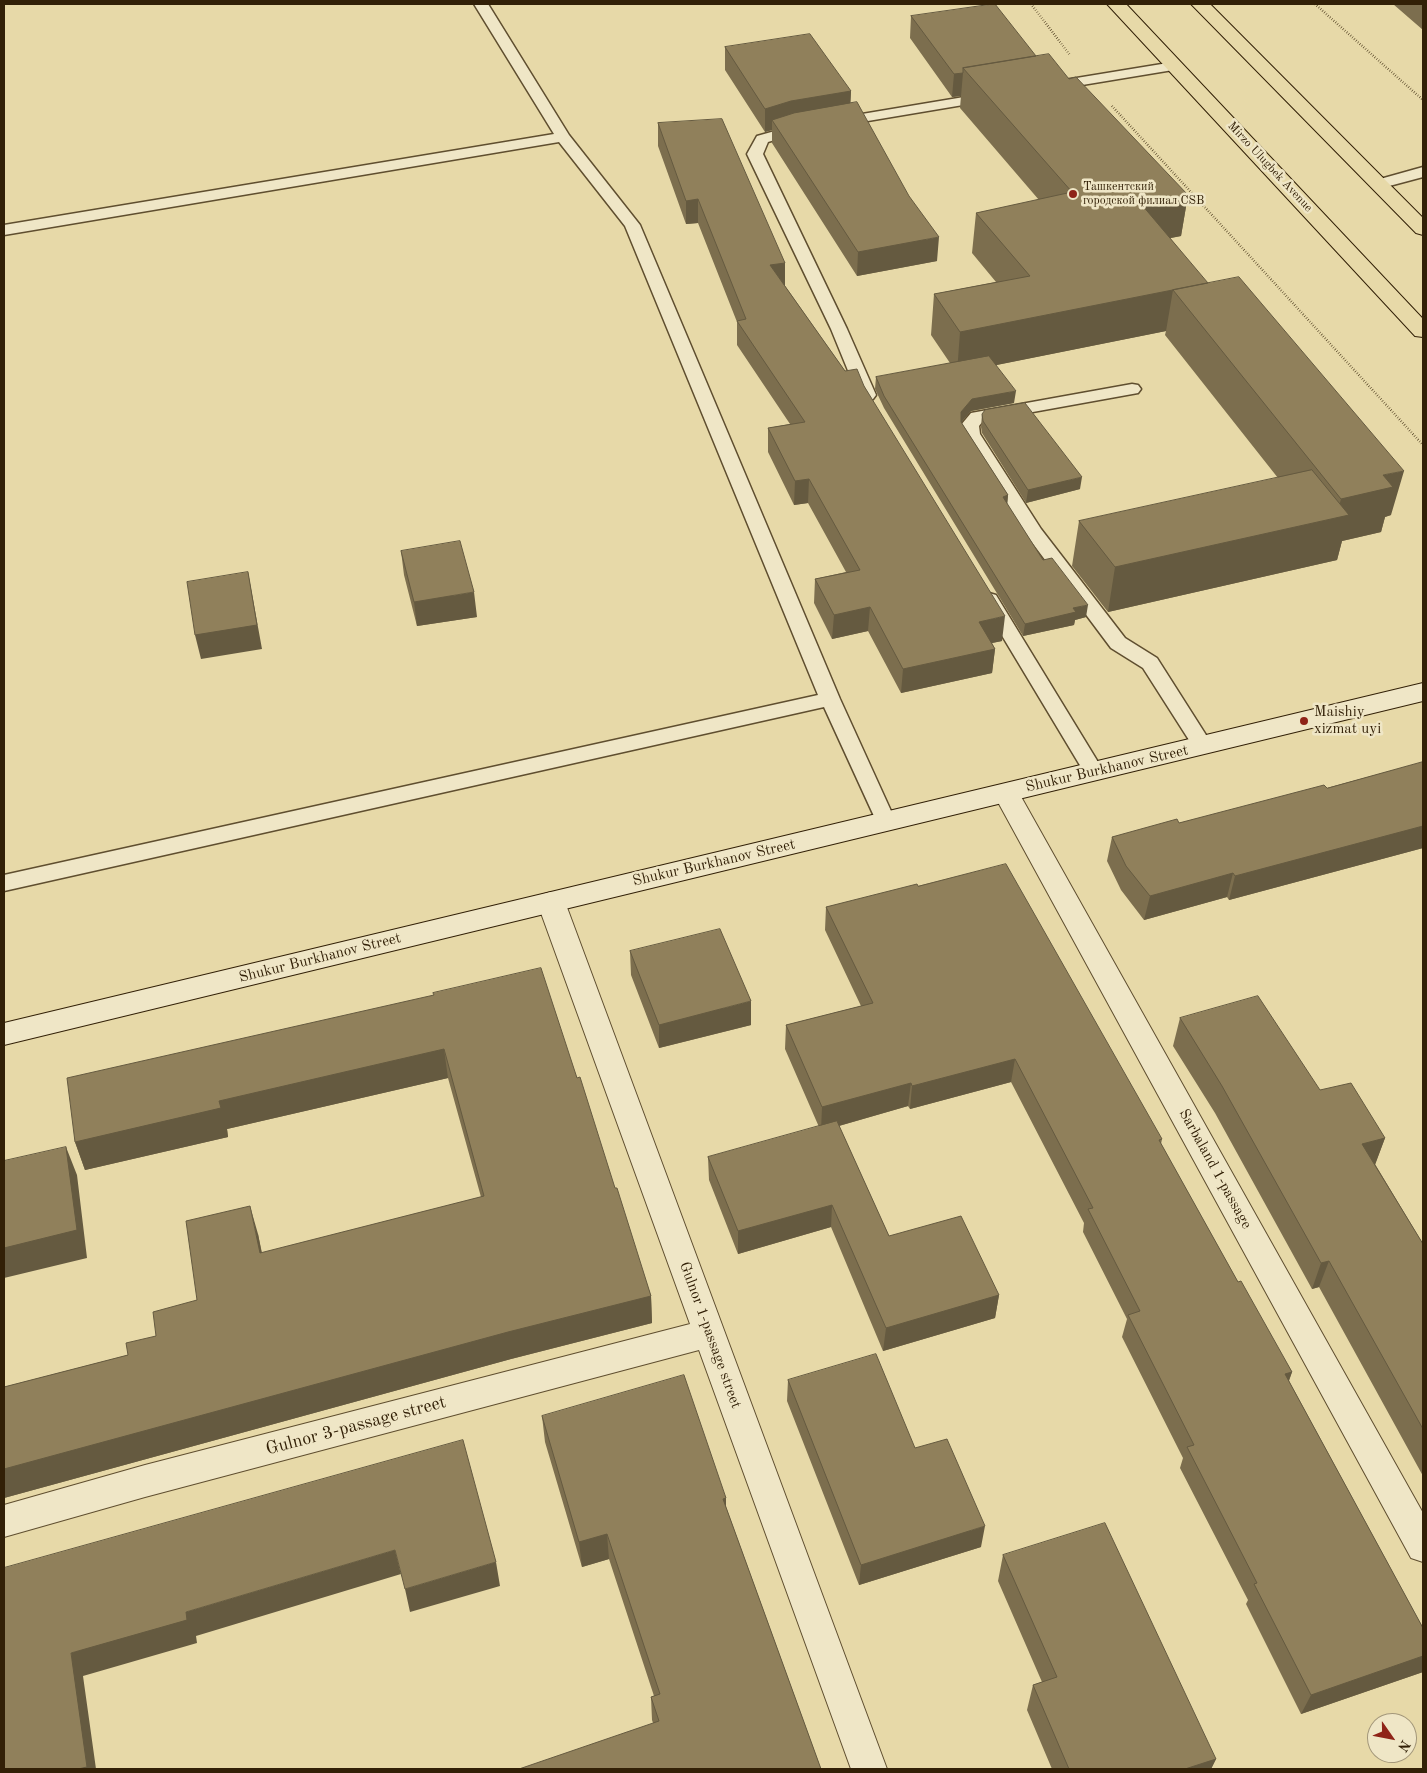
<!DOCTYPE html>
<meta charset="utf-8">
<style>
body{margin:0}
#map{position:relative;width:1427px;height:1773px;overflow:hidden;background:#e7d9a8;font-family:"Old Standard TT",serif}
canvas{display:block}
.frame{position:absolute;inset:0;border:5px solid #322007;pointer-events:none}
.north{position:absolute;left:1367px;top:1713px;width:50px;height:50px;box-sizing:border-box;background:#efe6c6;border:1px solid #a3977a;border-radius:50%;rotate:123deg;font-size:14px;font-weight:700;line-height:20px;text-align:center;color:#322007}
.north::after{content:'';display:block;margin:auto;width:18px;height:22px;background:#8f2418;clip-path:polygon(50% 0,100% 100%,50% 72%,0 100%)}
</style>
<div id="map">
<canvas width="1427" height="1773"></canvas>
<div class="frame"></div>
<div class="north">N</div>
</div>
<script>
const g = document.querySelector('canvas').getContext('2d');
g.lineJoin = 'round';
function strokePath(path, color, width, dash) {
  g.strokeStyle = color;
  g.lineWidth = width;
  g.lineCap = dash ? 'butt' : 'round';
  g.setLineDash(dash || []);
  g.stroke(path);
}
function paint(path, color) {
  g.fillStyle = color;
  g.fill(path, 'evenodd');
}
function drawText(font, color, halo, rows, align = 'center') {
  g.font = font + ' "Old Standard TT",serif';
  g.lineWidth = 5;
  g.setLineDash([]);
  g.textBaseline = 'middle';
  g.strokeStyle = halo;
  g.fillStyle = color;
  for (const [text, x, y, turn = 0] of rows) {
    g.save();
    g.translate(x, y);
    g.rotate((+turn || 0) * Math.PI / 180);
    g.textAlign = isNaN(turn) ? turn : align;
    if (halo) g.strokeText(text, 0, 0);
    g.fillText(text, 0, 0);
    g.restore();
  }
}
const path = new Path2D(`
 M1031 4 1070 55
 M1315 4 1423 100
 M1112 106 1423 445`);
const lane = new Path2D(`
 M474 4H488L569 135 640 225 840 699 896 822 893 827 886 829 879 827 824 707 4 891V875L818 695 625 226 559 142 4 235V225L554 134Z
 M1174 62 1179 63 1181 66 1179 69 1052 90 1047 89 1045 86 1047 83 1052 82Z
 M988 93 993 94 995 97 993 100 838 126 833 125 831 122 833 119 838 118Z
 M800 124 805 125 807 128 805 131 768 142 763 154 847 329 876 395 873 399 867 400 861 399 858 395 831 329 747 154 757 136Z
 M1423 167V177L1378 189 1373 187 1370 184 1373 181Z
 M1132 384 1138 385 1141 389 1138 393 983 421 979 426 980 434 1041 529 1125 638 1157 658 1213 746 1210 751 1203 753 1196 751 1143 668 1111 648 1028 537 962 434 961 425 971 413Z
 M989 593 996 595 1101 767 1104 772 1101 777 1094 779 1087 777 980 599 982 595Z`);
const street = new Path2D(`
 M1006 784 1015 786 1019 793 1423 1513V1562L1411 1558 993 793 997 786Z
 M551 892 561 895 565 902 887 1769H851L699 1350 145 1497 4 1537V1505L145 1465 690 1324 537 902 541 895Z`);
const secondary = new Path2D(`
 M1423 683V701L4 1045V1023Z`);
const primary = new Path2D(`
 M1107 4H1126L1423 319V337L1415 336Z
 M1191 4H1210L1423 218V235L1416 233Z`);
const wall = new Path2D(`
 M1393 4H1423V30Z
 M911 16 1036 56 1069 79 1188 195 1181 236 1170 238 1391 515 1385 517 1381 532 1342 541 1337 560 1108 612 1072 566 1079 521 1278 478 1165 335 1166 331 996 365 1014 403 971 411 961 422 1008 495 1007 504 1043 560 1086 617 1075 620 1074 625 1023 636 884 408 875 389 876 377 950 363 931 335 934 294 996 282 972 253 976 213 1039 200 960 108 961 96 952 97 910 38Z
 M725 47 851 91 850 104 937 261 857 276 772 143V130L765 132 725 70Z
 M658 123 785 263V286L845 371 864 386 1002 641 992 643 995 649 992 673 901 693 868 631 832 639 814 603 815 579 846 572 808 503 794 505 768 452V428L790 424 737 345V322L698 223 686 224 658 146Z
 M982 414 1080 489 1026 503 982 433 981 427Z
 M401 551 477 617 417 626 404 575Z
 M1423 762V848L1229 900 1227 897 1144 920 1121 890 1107 861 1112 837 1179 823 1327 788Z
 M918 886 1162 1139 1161 1144 1238 1282 1292 1372 1289 1381 1423 1628V1672L1301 1714 1246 1604 1248 1600 1180 1468 1183 1458 1122 1337 1127 1319 1083 1232 1084 1223 1011 1082 910 1109 908 1106 839 1126 889 1236 999 1295 995 1318 883 1351 831 1227 738 1254 709 1180 708 1157 819 1127 785 1049 786 1025 861 1006 825 930 826 907Z
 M630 951 751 1025 659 1048 631 975Z
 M433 996 577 1078 651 1296 652 1323 511 1359 4 1498V1387L128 1355 156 1336 197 1300 258 1234 262 1253 481 1197 448 1078 227 1129 228 1137 85 1170 75 1142Z
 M1180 1018 1320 1090 1385 1138 1375 1164 1423 1244V1476L1319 1287 1312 1289 1215 1113 1173 1046Z
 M788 1380 915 1448 981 1547 859 1585 787 1401Z
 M542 1416 726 1498V1507L821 1769 653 1723 652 1720 651 1697 654 1696 609 1559 582 1567 545 1442Z
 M1003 1555 1216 1759 1211 1769H1052L1027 1710 1033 1685 1042 1682 998 1581Z`);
const shadedWall = new Path2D(`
 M963 73 961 96 952 97 954 74Z
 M851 91 850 114 772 120V130L765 132V109L791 101Z
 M1188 195 1181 236 1136 245 1142 205Z
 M698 199V223L686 224V201Z
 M939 237 937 261 857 276 858 252Z
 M785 263V286L770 265Z
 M1173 290 1166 331 957 373 960 332Z
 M1016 391 1014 403 971 411 960 424 961 412 972 399Z
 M1404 471 1391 515 1385 517 1381 532 1342 541 1337 560 1108 612 1115 567 1336 518 1341 499 1383 475Z
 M1082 477 1080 489 1026 503 1028 490Z
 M809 479 808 503 794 505 795 481Z
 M1008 495 1007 507 1003 497Z
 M248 572 262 649 201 659 195 635Z
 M474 592 477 617 417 626 414 602Z
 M1088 605 1086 617 1075 620 1074 625 1023 636 1025 624 1073 608Z
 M870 607 868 631 832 639 834 615Z
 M1005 616 1002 641 977 646 979 622Z
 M995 649 992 673 901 693 903 669Z
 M1423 826V848L1229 900 1235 876Z
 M1233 873 1227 897 1144 920 1150 896Z
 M751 1001V1025L659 1048V1025Z
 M444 1049 448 1078 227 1129 228 1137 85 1170 75 1142 219 1101Z
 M1015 1059 1011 1082 910 1109 912 1086Z
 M911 1083 908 1106 821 1131 822 1107Z
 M1385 1138 1375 1165 1362 1144Z
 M66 1147 77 1175 87 1258 4 1278V1248Z
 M832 1205 831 1227 738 1254V1231Z
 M250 1206 258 1234 267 1281 260 1253Z
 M1329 1261 1319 1287 1312 1289 1321 1263Z
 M999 1295 995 1318 883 1351 886 1328Z
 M651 1296 652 1323 511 1359 4 1498V1469L508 1332Z
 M1292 1372 1284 1393 1285 1374Z
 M726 1498V1524L723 1499Z
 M985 1526 981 1547 859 1585 861 1565Z
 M607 1534 609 1559 582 1567 579 1542Z
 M395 1550 401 1574 196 1636 197 1643 83 1676 96 1769H78L71 1653 186 1612Z
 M496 1562 500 1586 410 1612 405 1589Z
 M1423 1656V1672L1301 1714 1311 1695Z
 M1216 1759 1211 1769H1185Z`);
const building = new Path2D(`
 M995 4 1036 56 963 68V73L954 74 911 16Z
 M810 34 851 91 791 101 765 109 725 47Z
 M1049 54 1069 79 1076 77 1188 195 1142 205 1208 283 960 332 934 294 1030 276 976 213 1072 192 963 68Z
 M857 102 909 196 939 237 858 252 772 120 794 113Z
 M722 119 785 263 770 265 845 371 857 369 864 386 1005 616 979 622 995 649 903 669 870 607 834 615 815 579 860 570 809 479 795 481 768 428 805 422 737 321 746 319 698 199 686 201 658 123Z
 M1239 277 1404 471 1383 475 1393 487 1341 499 1173 290Z
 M989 356 1016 391 972 399 961 412V422L1008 495 1003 497 1043 560 1052 558 1088 605 1073 608 1076 612 1025 624 884 396 876 377Z
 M1025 403 1082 477 1028 490 983 421 982 414 985 410Z
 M1312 470 1349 515 1115 567 1079 521Z
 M460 541 474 592 414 602 401 551Z
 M248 572 257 625 195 635 187 582Z
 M1423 762V826L1235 876 1233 873 1150 896 1126 866 1112 837 1177 819 1179 823 1324 785 1327 788Z
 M1006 864 1162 1139 1159 1140 1238 1282 1241 1281 1292 1372 1285 1374 1423 1628V1656L1311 1695 1254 1584 1257 1583 1187 1447 1194 1445 1128 1315 1140 1311 1088 1209 1093 1208 1015 1059 912 1086 911 1083 822 1107 786 1025 873 1003 826 907 917 884 918 886Z
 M720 929 751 1001 659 1025 630 951Z
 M541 968 577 1078 580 1077 615 1188H617L651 1296 508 1332 4 1469V1387L128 1355 126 1343 156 1336 153 1312 197 1300 186 1221 250 1206 260 1253 484 1196 444 1049 219 1101 221 1108 75 1142 67 1078 434 995 433 993Z
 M1258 996 1320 1090 1351 1083 1385 1138 1362 1144 1423 1244V1429L1329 1261 1321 1263 1222 1086 1180 1018Z
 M837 1121 889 1236 961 1216 999 1295 886 1328 832 1205 738 1231 708 1157Z
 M66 1147 77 1230 4 1248V1161Z
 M876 1354 915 1448 947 1439 985 1526 861 1565 788 1380Z
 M684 1375 726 1498 723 1499 821 1769H519L659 1721 651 1697 660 1694 607 1534 579 1542 542 1416Z
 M463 1440 496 1562 405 1589 395 1550 186 1612 187 1620 71 1653 87 1767 78 1769H4V1568Z
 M1105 1523 1216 1759 1185 1769H1069L1033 1685 1057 1677 1003 1555Z`);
const markers = [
 [1073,194,5,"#8f2418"],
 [1304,721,5,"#8f2418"]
];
const farStreetnames = [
 ["Mirzo Ulugbek Avenue",1270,167,47]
];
const farPoinames = [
 ["Ташкентский",1083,187],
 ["городской филиал CSB",1083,201]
];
const poiNames = [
 ["Maishiy",1314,712],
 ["xizmat uyi",1314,729]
];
const streetNames = [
 ["Shukur Burkhanov Street",1107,769,-13],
 ["Shukur Burkhanov Street",714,863,-13],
 ["Shukur Burkhanov Street",320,958,-14],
 ["Sarbaland 1-passage",1215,1169,61],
 ["Gulnor 1-passage street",710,1335,70]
];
const nearStreetnames = [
 ["Gulnor 3-passage street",356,1426,-15]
];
strokePath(lane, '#5f4e2f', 3);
strokePath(street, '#5f4e2f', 2);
strokePath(secondary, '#322007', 2);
strokePath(primary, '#322007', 2);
strokePath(path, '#322007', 2.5, [0.5, 2]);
paint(lane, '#efe6c6');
paint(street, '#efe6c6');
paint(secondary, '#efe6c6');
paint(primary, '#e7d9a8');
paint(wall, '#7c6e4e');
paint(shadedWall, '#655a40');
paint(building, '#90805b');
strokePath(building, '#655a40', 1);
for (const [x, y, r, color] of markers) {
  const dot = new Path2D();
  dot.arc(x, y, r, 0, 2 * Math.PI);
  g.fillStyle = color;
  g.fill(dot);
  strokePath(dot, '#efe6c6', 2);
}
drawText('12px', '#322007', '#efe6c6', farStreetnames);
drawText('12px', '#322007', '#efe6c6', farPoinames, 'left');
drawText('15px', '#322007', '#efe6c6', poiNames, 'left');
drawText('15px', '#322007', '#efe6c6', streetNames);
drawText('18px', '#322007', '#efe6c6', nearStreetnames);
</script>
